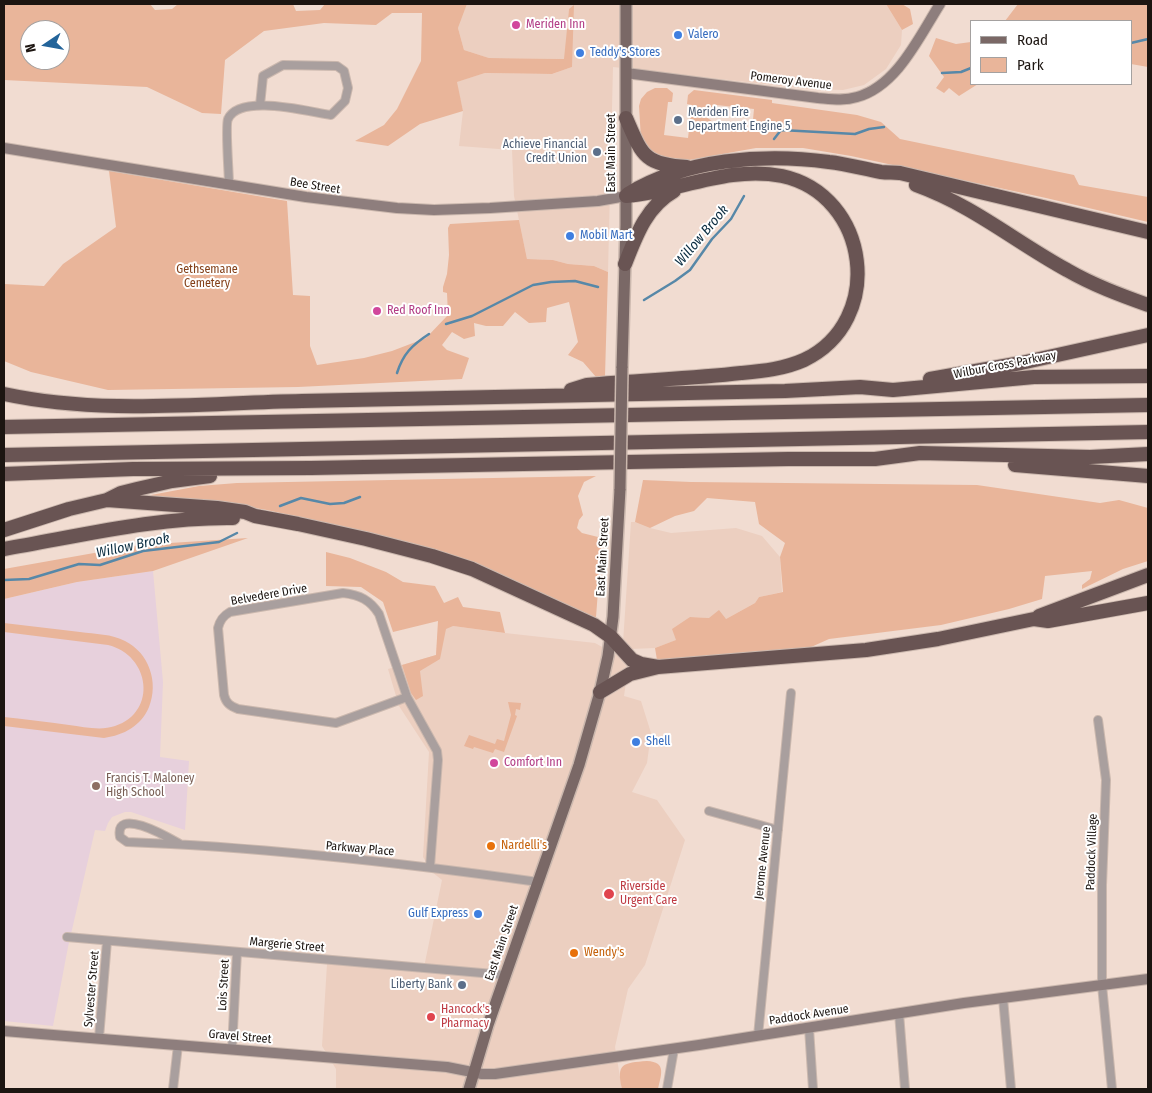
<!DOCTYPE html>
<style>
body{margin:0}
#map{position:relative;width:1152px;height:1093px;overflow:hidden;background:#f1dcd1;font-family:"Fira Sans Condensed",sans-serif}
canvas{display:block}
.frame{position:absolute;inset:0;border:5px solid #1c1511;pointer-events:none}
.legend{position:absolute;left:970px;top:20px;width:162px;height:65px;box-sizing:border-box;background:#fff;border:1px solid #a4a1a0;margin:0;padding:6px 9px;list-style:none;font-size:15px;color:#1c1511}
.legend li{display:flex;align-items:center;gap:10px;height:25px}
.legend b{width:25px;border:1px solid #a4a1a0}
.north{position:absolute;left:20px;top:20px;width:50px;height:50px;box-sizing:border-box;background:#fff;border:1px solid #a4a1a0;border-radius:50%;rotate:258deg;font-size:14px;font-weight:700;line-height:20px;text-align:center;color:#1c1511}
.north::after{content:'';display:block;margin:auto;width:18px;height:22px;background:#23649a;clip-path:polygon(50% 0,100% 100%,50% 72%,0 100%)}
</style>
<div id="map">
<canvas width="1152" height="1093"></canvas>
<div class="frame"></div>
<ul class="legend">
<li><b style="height:6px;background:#7a6866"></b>Road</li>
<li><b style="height:14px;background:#e9b59a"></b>Park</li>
</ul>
<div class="north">N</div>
</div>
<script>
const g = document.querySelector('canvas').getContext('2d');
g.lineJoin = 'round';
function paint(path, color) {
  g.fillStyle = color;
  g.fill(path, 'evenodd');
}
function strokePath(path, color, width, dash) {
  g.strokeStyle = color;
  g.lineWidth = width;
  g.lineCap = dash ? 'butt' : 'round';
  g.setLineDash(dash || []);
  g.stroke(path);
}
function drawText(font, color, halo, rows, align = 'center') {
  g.font = font + ' "Fira Sans Condensed",sans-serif';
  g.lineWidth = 4;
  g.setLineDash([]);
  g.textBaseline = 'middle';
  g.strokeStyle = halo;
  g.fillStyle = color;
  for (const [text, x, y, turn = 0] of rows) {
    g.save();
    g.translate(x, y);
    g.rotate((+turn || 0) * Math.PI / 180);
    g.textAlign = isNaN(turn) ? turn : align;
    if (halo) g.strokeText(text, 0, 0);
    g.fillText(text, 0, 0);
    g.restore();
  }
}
const built = new Path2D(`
 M467 4H886L902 30 901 45 886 69 864 85 843 90 809 89 613 67 608 272 594 266 568 264 553 260 527 259 514 196 512 150 459 146 463 111 456 82 485 73 552 74 572 67 569 9 565 59 489 58 464 50 458 28Z
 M631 522H635L650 528 671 533 736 528 762 536 780 557 782 592 759 597 755 603 726 619 690 617 677 640 655 648 631 649 624 696 641 701 651 733 647 763 632 792 657 800 685 840 645 965 628 989 615 1047 622 1089H336V1069L322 1046 327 964 423 972 442 880 432 872 423 857 429 752 399 706 388 669 436 655 439 621 453 626 505 633 595 643 622 658Z`);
const education = new Path2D(`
 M153 571 163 682 160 757 189 761 185 830 131 812H125L112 817 108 823 105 831 95 830 68 947 53 1026 4 1021V599L77 582Z`);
const green = new Path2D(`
 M4 4H150L155 10 172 9 178 4H293L296 11 320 10 325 4H467L458 28 464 50 489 58 564 59 569 9 574 5 572 67 552 74 485 73 457 82 463 111 420 124 388 146 355 141 384 125 397 109 421 61 422 13H392L376 25 324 23 264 31 225 60 221 114 202 113 147 87 4 80ZM30 30H60V60H30Z
 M886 4H902L910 9 913 24 902 30Z
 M1018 4H1148V67L1131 64V21H1005Z
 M936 38 956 44 971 42V84H978L959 96 949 88 944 93 936 88 944 77 929 56Z
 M655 88H667L673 93 672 102H668L664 135 688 138 692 105 687 104 688 95 694 90 772 100V103L857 115 881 122 900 139 1074 175 1079 185 1148 197V222L1046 198 851 156 803 148H756L683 161 655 158 641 139 639 106 641 99 647 92ZM716 105 754 109 752 130 713 126V122L705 116V114L711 110Z
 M109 171 287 201 293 295 310 296V346L317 365 364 358 392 351 426 338 448 315 447 293 443 292V287L447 274 449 255 448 228 450 224 519 220 527 259 553 260 568 264 594 266 608 272 605 376 596 377 583 362 568 355 578 342 569 302 547 308 546 322 529 323 515 312 503 326H486L474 323 475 336 464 339 452 332 442 345 447 350 469 358 462 379 298 387 108 390 31 372 4 361V284L44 286 63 264 116 227Z
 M596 476 584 482 578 496 583 515 579 520 577 528 582 533 602 538 596 617 593 618 362 532 267 510 232 504 153 498 151 495 199 486 237 483Z
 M643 480 691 482 977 485 1100 503 1119 500 1148 508V561L1123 569 1082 589V585L1090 579 1092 571 1045 576 1042 599 1009 609 941 625 829 639 800 652 657 660 655 648 676 640 672 629 690 617 709 618 719 610 726 619 755 603 759 597 783 592 780 557 785 543 759 524 755 502 707 498 694 511 675 516 650 528 635 522Z
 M248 538 153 571 77 582 4 599V569L139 545Z
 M326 552 350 558 386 572 403 582 435 586 444 603 458 597 463 607 500 612 505 633 453 626 446 629 440 659 420 671 423 696 416 700 411 693 402 665 436 655 438 621 393 632 383 602 361 587 326 586Z
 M4 623C29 626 55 629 80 632 95 634 112 634 125 641 149 653 159 682 149 707 141 726 124 735 104 738L4 726V717C25 719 47 722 69 725 84 727 101 731 115 726 158 712 150 655 108 645L4 632Z
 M508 702 521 703 520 710 516 709 515 715 517 716 504 752 495 749 493 753 474 747 473 749 464 746 469 735 495 744 497 739 504 741 511 715Z
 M647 1061C667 1062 661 1075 658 1089H622C616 1063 623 1063 647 1061Z`);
const stream = new Path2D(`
 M1131 43 1148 39
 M942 73 961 72 971 68
 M774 139 781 130 855 134 869 129 884 127
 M644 300 675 281 690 270 712 239 731 219 744 196
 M446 324 472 316 533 285 551 282 575 281 598 287
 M397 373C403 354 412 345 429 334
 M280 506 301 498 330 504 344 503 360 497
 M4 580 29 579 79 564 100 565 143 551 219 542 237 533`);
const street = new Path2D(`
 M229 184C229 174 225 125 228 119 240 93 309 112 331 115L345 101 348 88 344 71 337 66 283 65 263 76 260 105
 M343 593C360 595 370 600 379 614L407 697 336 723 238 709C230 706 226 703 224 695L218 628C220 620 223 616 230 612Z
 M407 697 437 751 438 760 430 867
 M1098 720 1106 780 1102 885V985L1112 1089
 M709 811 778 830
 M180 844C171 839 114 805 120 837L127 842C263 847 403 863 538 882
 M67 937 505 975
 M1003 998 1011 1089
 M899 1013 905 1089
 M809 1028 813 1089
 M758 1036 791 693
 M99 1038 107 941
 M232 1049 237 952
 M173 1089 178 1045
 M667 1089 674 1049`);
const secondary = new Path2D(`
 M626 73 818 98C831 99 844 101 857 97 897 86 919 37 940 4
 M4 148 306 197 397 208 434 210 490 208 598 201 626 196
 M4 1031 447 1067 482 1074H495L699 1045 964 1003 1148 979`);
const primary = new Path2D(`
 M622 368 626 225V4
 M469 1089 488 1025 579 765 600 692 608 656 613 617 620 489`);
const highway = new Path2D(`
 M626 118C642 155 644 165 687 167
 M916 185C974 206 1014 241 1067 270 1093 285 1120 295 1148 305
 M628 194C685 159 764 153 829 162 847 164 864 169 881 172 888 173 894 172 900 173L1148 232
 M625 264C636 236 646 207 674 191
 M930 379 1021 363 1148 335
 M571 390 587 385C638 380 690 379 741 373 762 371 784 369 804 360 886 321 870 195 782 176 729 165 677 192 626 196
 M4 394C102 415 202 403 302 401 463 397 624 394 785 391L860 387 893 390 1034 377 1148 376
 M4 427 1148 405
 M4 455 1148 432
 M1015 465 1148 476
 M4 474 133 469 311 468 788 459H875L920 453 1090 457 1148 454
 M107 500 217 508 245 512 255 516 298 524 366 539 432 556 472 569 594 625 611 637 632 660 641 664 658 667
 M4 530 69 509 107 500 121 493 137 489 172 481 210 476
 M4 549C80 536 156 517 233 518
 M1039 616 1148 575
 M600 692 630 674 658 667 866 650 938 639 1034 619 1048 621 1148 603`);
const primaryBridge = new Path2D(`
 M620 489 622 368`);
const markers = [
 [516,25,5,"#d1479c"],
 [678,35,5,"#3f7fe0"],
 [580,53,5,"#3f7fe0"],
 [678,120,5,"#5c6f8a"],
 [597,152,5,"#5c6f8a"],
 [570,236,5,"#3f7fe0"],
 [377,311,5,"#d1479c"],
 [636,742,5,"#3f7fe0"],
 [494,763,5,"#d1479c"],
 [96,786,5,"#8d6e63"],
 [491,846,5,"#e8710a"],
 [609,894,6,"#e0444e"],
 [478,914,5,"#3f7fe0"],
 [574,953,5,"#e8710a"],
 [462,985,5,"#5c6f8a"],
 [431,1017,5,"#e0444e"]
];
const hotelNames = [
 ["Meriden Inn",526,25],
 ["Red Roof Inn",387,311],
 ["Comfort Inn",504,763]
];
const shopNames = [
 ["Valero",688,35],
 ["Teddy's Stores",590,53],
 ["Mobil Mart",580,236],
 ["Shell",646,742],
 ["Gulf Express",468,914,"right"]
];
const streetNames = [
 ["Pomeroy Avenue",791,81,7],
 ["East Main Street",612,153,-90],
 ["Bee Street",315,186,9],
 ["Wilbur Cross Parkway",1005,365,-11],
 ["East Main Street",603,557,-87],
 ["Belvedere Drive",269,595,-10],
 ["Parkway Place",360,849,5],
 ["Paddock Village",1092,852,-88],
 ["Jerome Avenue",763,863,-84],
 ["East Main Street",502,943,-71],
 ["Margerie Street",287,945,5],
 ["Lois Street",224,985,-87],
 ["Sylvester Street",92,989,-85],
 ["Paddock Avenue",809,1015,-9],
 ["Gravel Street",240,1037,5]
];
const serviceNames = [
 ["Meriden Fire",688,113,"left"],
 ["Department Engine 5",688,127,"left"],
 ["Achieve Financial",587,145],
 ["Credit Union",587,159],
 ["Liberty Bank",452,985]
];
const parkNames = [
 ["Gethsemane",207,270],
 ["Cemetery",207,284]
];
const educationNames = [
 ["Francis T. Maloney",106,779],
 ["High School",106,793]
];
const foodNames = [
 ["Nardelli's",501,846],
 ["Wendy's",584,953]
];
const healthNames = [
 ["Riverside",620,887],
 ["Urgent Care",620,901],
 ["Hancock's",441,1010],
 ["Pharmacy",441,1024]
];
const waterNames = [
 ["Willow Brook",702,236,-50],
 ["Willow Brook",133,546,-12]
];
paint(built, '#eccfc0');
paint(education, '#e7d0dc');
paint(green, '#e9b59a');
strokePath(stream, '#5788a8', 2.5);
strokePath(street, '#cbb8ae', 10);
strokePath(secondary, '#cbb8ae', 12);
strokePath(primary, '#cbb8ae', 14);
strokePath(highway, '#cbb8ae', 16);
strokePath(street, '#a99f9e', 8);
strokePath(secondary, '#8e7e7d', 10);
strokePath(primary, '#7a6866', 11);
strokePath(highway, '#695453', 14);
strokePath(primaryBridge, '#cbb8ae', 14, []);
strokePath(primaryBridge, '#7a6866', 11);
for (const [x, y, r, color] of markers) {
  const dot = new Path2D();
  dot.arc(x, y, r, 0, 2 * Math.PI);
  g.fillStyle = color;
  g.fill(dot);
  strokePath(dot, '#fff', 2);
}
drawText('12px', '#b23c85', '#fff', hotelNames, 'left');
drawText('12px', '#366cbe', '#fff', shopNames, 'left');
drawText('12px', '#1c1511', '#fff', streetNames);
drawText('12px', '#4e5e75', '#fff', serviceNames, 'right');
drawText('12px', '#84411a', '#fff', parkNames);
drawText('12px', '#785e54', '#fff', educationNames, 'left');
drawText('12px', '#c56008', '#fff', foodNames, 'left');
drawText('12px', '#be3a42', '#fff', healthNames, 'left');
drawText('italic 14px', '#0a2c40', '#fff', waterNames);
</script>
